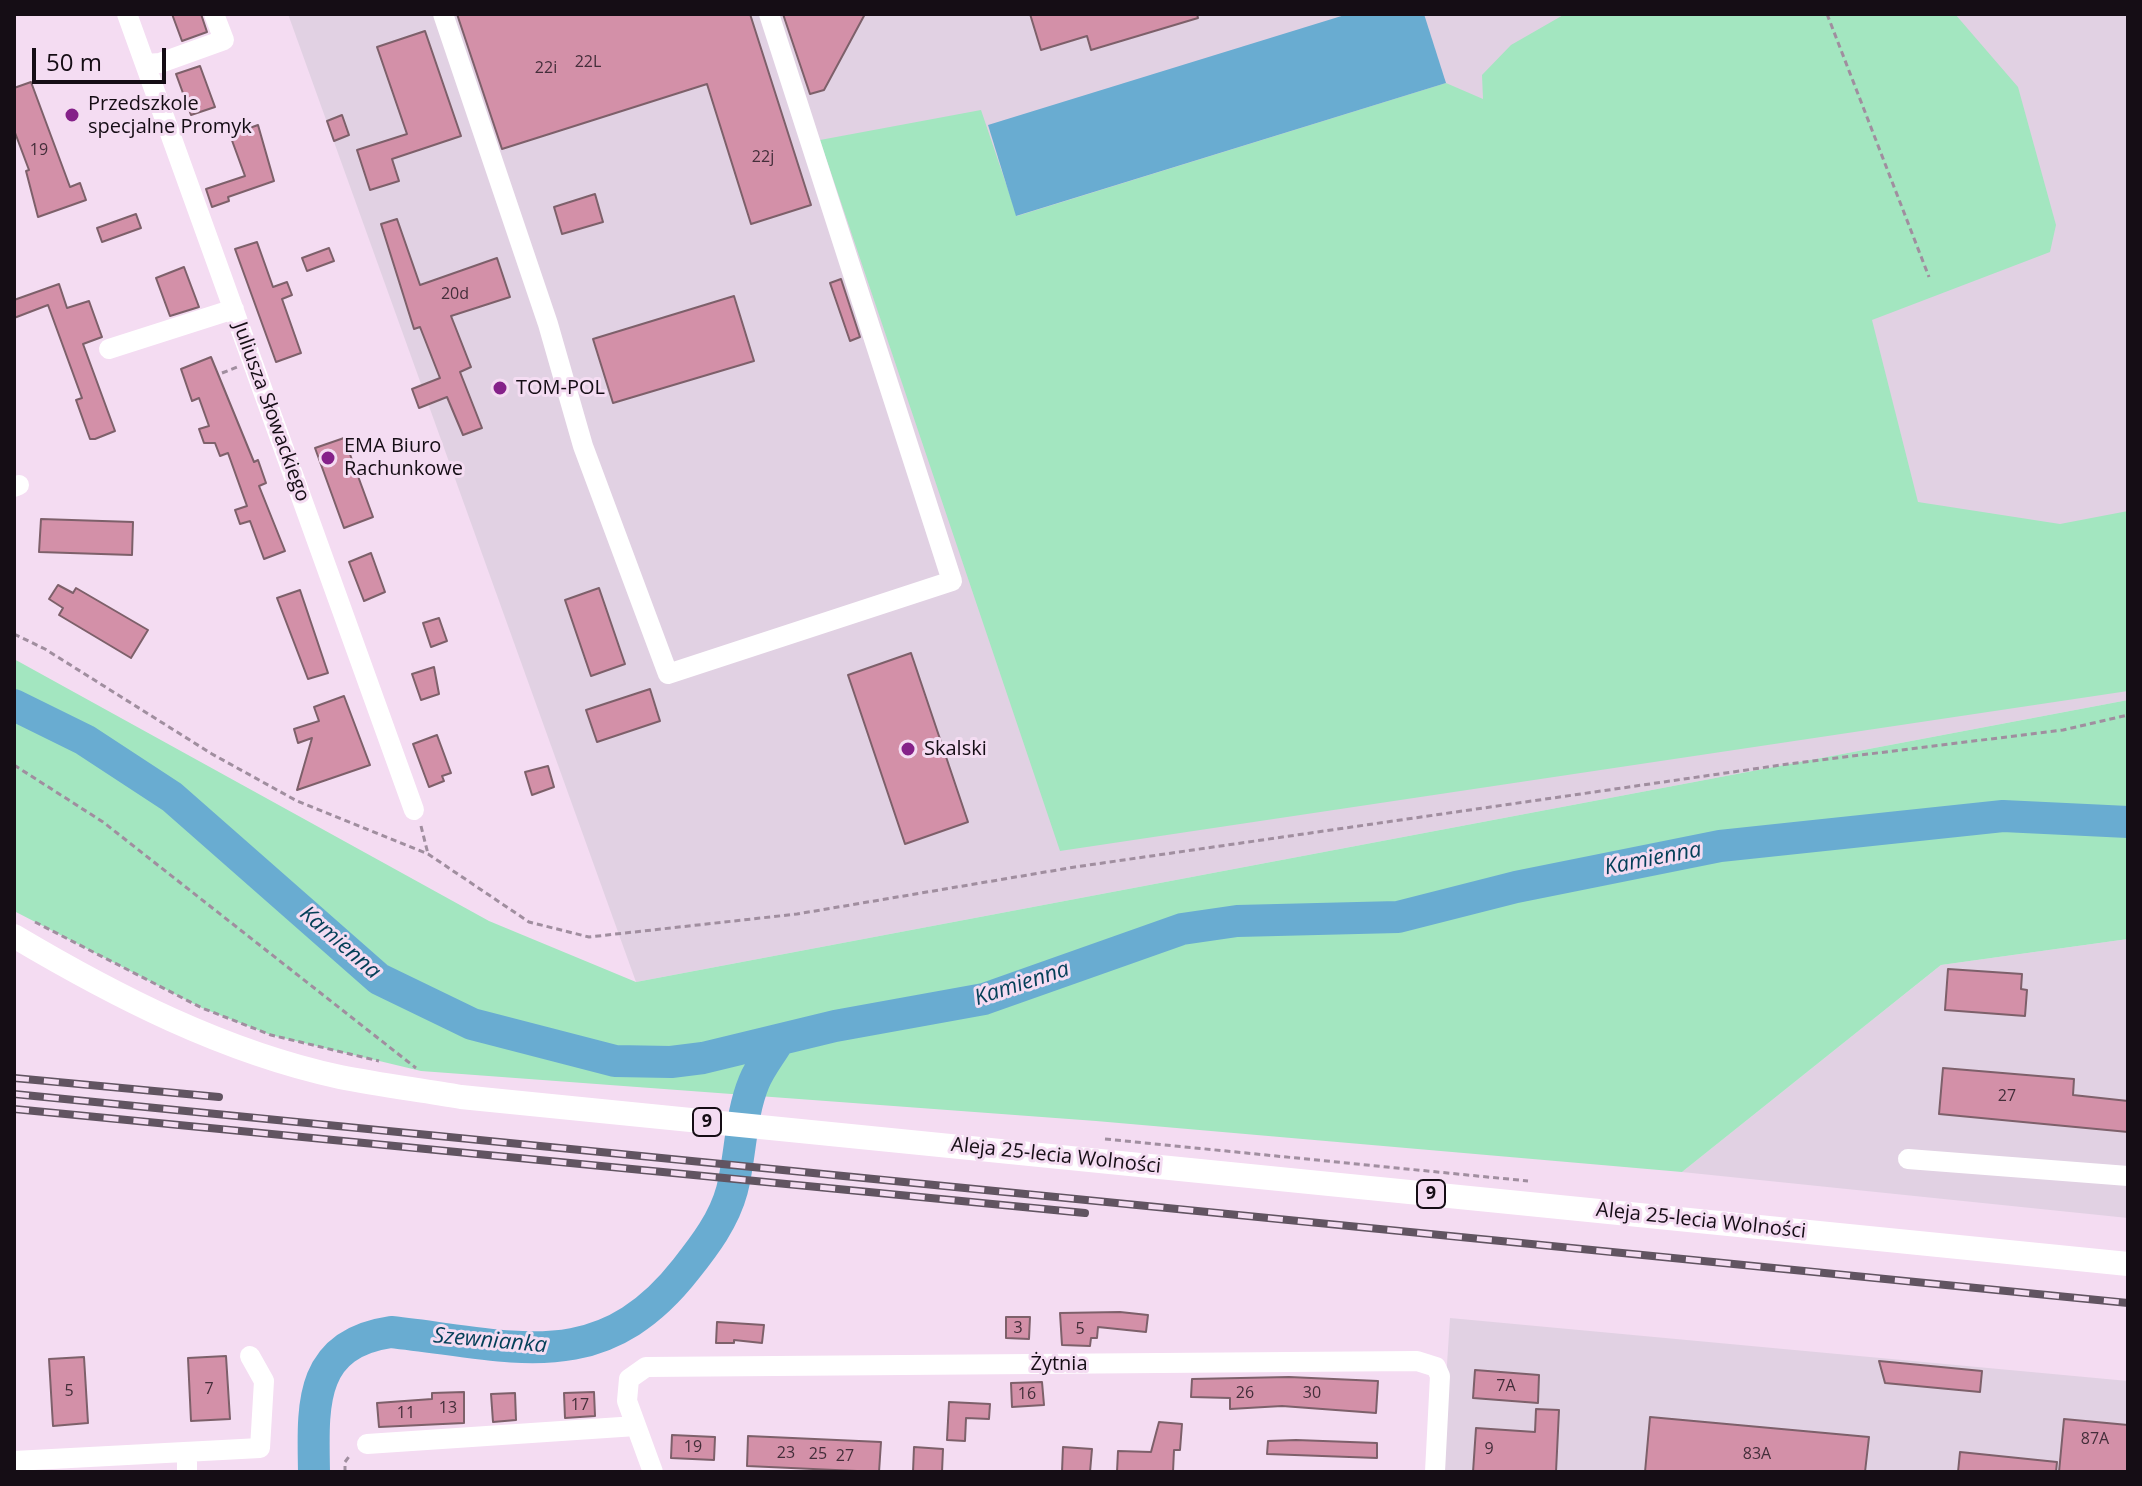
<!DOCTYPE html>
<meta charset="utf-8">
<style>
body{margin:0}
#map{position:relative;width:2142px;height:1486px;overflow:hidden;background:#f4dcf2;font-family:"Open Sans",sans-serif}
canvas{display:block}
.frame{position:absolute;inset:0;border:16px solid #150d15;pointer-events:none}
.scale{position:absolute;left:32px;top:48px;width:134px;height:36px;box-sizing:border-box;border:4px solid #150d15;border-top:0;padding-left:10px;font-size:24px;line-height:28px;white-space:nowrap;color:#150d15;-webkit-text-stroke:6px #f4dcf2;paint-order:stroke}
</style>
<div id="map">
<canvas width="2142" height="1486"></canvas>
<div class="frame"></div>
<div class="scale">50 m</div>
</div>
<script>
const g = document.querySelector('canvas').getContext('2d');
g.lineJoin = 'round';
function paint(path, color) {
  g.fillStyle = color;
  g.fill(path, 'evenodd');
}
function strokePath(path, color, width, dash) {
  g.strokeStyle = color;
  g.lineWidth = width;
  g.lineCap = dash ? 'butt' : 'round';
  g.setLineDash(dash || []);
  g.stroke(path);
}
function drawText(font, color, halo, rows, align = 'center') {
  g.font = font + ' "Open Sans",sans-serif';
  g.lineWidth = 6;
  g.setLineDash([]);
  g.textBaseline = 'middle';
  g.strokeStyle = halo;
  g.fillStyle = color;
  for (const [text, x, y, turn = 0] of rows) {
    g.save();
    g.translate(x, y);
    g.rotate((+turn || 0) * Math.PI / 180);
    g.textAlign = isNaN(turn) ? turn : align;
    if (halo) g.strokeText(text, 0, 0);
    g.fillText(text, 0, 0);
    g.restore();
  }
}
const commercial = new Path2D(`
 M288 14H2128V700L636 982Z
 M2128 939V1218L1682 1172 1941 965Z
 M1450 1318 2128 1381V1472H1440Z`);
const green = new Path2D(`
 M1565 14H1955L2018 87 2056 225 2050 252 1872 320 1918 502 2060 524 2128 511V691L1060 851 820 140 981 110 1017 216 1446 83 1483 99 1482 75 1511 45Z
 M14 659 489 921 636 982 2128 700V939L1941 965 1682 1172 1096 1121 421 1071 271 1035 202 1008 14 911Z`);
const water = new Path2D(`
 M1348 14H1424L1446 83 1016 216 988 125Z`);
const river = new Path2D(`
 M14 705 85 740 172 797 379 979 472 1024 615 1061 671 1062 703 1058 835 1026 984 999 1182 929 1237 921 1398 917 1516 887 1720 846 2003 816 2128 822
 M314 1472C313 1407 308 1344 391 1332 512 1345 600 1379 686 1269 705 1245 724 1220 732 1190 741 1155 740 1116 754 1082 760 1067 771 1054 779 1040`);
const building = new Path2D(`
 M172 14H201L207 32 182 41Z
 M457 14H750L811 205 751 224 707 84 502 149Z
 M783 14H865L824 90 810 94Z
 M1030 14H1197L1198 18 1091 50 1087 36 1041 50Z
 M425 31 461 136 392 159 399 181 370 190 357 150 407 134 377 47Z
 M200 66 215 107 191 115 176 74Z
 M31 82 70 187 80 183 86 200 38 217 26 171 29 170 14 130V88Z
 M342 115 349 135 334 141 327 121Z
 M258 125 274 181 228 197 229 201 212 207 206 189 245 176 230 135Z
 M595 194 603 222 562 234 554 207Z
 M136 214 141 228 102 242 97 228Z
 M397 219 420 285 497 258 510 297 451 316 471 367 460 372 482 428 463 435 447 397 419 408 412 389 440 378 420 327 414 329 381 224Z
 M257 242 273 287 287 282 292 295 282 299 301 353 276 362 235 249Z
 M329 248 334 261 307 271 302 258Z
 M184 267 199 307 170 316 156 278Z
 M841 279 860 337 850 341 830 283Z
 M59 284 67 308 89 301 102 337 83 344 115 431 95 439H90L76 400 82 398 48 305 14 318V300Z
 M734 296 754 361 613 403 593 339Z
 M211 357 254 462 258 460 266 483 259 486 285 551 264 559 250 521 240 524 235 510 247 506 228 453 220 456 215 443H204L199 429 209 426 199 398 192 401 181 369Z
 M344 438 373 517 344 528 315 448Z
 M41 519 133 522 132 555 39 552Z
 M371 553 385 592 364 601 349 562Z
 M58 585 73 593 76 588 148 630 131 658 59 615 63 608 49 599Z
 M599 588 625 664 591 676 565 600Z
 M300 590 328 673 308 679 277 598Z
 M439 618 447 641 431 647 423 623Z
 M911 653 968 822 905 844 848 675Z
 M434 667 439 694 421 700 412 674Z
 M650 689 660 721 597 742 586 710Z
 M344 696 370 765 297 790 312 738 298 743 294 729 319 721 314 707Z
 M437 735 451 773 442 776 444 781 429 787 413 744Z
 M548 766 554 787 532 795 525 772Z
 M1948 969 2022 974 2021 989 2027 990 2025 1016 1945 1010Z
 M1943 1068 2074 1079 2073 1095 2128 1101V1132L1939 1114Z
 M1120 1312 1148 1315 1146 1332 1098 1327 1097 1338H1091L1090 1346 1062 1345 1060 1313Z
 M1006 1317H1030L1029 1339 1006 1338Z
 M717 1322 764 1325 762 1343 734 1340V1343H716Z
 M226 1356 230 1419 191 1421 188 1358Z
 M84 1357 88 1423 53 1426 49 1359Z
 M1879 1361 1982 1371 1980 1392 1885 1383Z
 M1475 1370 1539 1375 1538 1403 1473 1398Z
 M1289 1377 1378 1381 1376 1413 1282 1406 1230 1409V1398L1191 1397 1192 1379Z
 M1042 1382 1044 1405 1012 1407 1011 1383Z
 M464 1392V1423L379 1427 377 1403 432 1399V1393Z
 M594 1392 595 1416 565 1418 564 1393Z
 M515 1393 516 1420 493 1422 491 1394Z
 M949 1402 990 1404 989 1419 966 1418 965 1441 947 1440Z
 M1536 1409 1559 1410 1556 1472H1473L1476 1428 1535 1432Z
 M1650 1417 1869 1437 1865 1472H1645Z
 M2064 1419 2128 1425V1472H2059Z
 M1159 1422 1182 1424 1180 1450H1174L1173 1472H1117L1118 1451 1151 1452Z
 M672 1435 715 1437 714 1460 671 1458Z
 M748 1436 881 1442 879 1472 747 1466Z
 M1296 1440 1377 1443V1458L1267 1454 1268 1441Z
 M914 1447 943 1449 942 1472H913Z
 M1063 1447 1092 1449 1090 1472H1062Z
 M1960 1452 2057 1462 2056 1472H1958Z`);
const path = new Path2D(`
 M1827 14 1929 277
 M222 373 237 367
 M14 634 45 649 212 754 297 801 428 854 529 922 589 937 797 914 1075 867 1788 764 2063 730 2128 715
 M14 765 103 822 416 1068
 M421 826 428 854
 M35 922 202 1008 271 1035 379 1061
 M1105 1139 1528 1181
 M345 1472V1462L351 1454`);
const minor = new Path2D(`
 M127 14 414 810
 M443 14 548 324 583 446 668 674 952 581 769 14
 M146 64 160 63 224 40 214 14
 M109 349 234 309
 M14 487 19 485
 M1908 1159 2128 1176
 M367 1444 636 1426
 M187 1452V1472
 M14 1461 260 1448 264 1381 250 1356
 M653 1472 627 1401 629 1379 646 1367 1417 1361 1436 1367 1440 1376 1435 1472`);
const major = new Path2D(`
 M14 936C115 996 224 1052 340 1077 380 1085 421 1090 461 1097L2128 1264`);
const rail = new Path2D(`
 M14 1078 219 1097
 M14 1094 2128 1303
 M14 1109 1085 1213`);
const markers = [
 [72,115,8,"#852189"],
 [500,388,8,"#852189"],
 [328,458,8,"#852189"],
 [908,749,8,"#852189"]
];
const numberNames = [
 ["22L",588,62],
 ["22i",546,68],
 ["19",39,150],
 ["22j",763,157],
 ["20d",455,294],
 ["27",2007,1096],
 ["3",1018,1328],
 ["5",1080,1329],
 ["7A",1506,1386],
 ["7",209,1389],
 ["5",69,1391],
 ["26",1245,1393],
 ["30",1312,1393],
 ["16",1027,1394],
 ["17",580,1405],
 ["13",448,1408],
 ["11",406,1413],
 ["87A",2095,1439],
 ["19",693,1447],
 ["9",1489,1449],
 ["23",786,1453],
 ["25",818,1454],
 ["83A",1757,1454],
 ["27",845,1456]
];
const shields = [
 [707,1122,28],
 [1431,1194,28]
];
const shieldNames = [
 ["9",707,1122],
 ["9",1431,1194]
];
const poiNames = [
 ["Przedszkole",88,104],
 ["specjalne Promyk",88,127],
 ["TOM-POL",516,388],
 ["EMA Biuro",344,446],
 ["Rachunkowe",344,469],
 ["Skalski",924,749]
];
const streetNames = [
 ["Juliusza Słowackiego",271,412,70],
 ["Aleja 25-lecia Wolności",1056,1156,6],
 ["Aleja 25-lecia Wolności",1701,1221,6],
 ["Żytnia",1059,1364]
];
const waterNames = [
 ["Kamienna",1653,859,-11],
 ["Kamienna",340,943,41],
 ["Kamienna",1022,984,-18],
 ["Szewnianka",490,1341,5]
];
paint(commercial, '#e1d1e3');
paint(green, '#a3e6c0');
paint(water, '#69acd1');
strokePath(river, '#69acd1', 32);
paint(building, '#d390a8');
strokePath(building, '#7d606a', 2);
strokePath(path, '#a08e9f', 3, [6, 4]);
strokePath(minor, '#fff', 20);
strokePath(major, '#fff', 24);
strokePath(rail, '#615461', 8);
strokePath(rail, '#f4dcf2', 5, [15]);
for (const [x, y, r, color] of markers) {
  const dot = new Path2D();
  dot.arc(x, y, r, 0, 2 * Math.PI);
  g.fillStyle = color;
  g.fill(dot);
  strokePath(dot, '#f4dcf2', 3);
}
drawText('16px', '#442e3a', null, numberNames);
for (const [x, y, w] of shields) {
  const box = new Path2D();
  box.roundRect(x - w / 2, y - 14, w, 28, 6);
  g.fillStyle = '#f4dcf2';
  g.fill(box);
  strokePath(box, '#150d15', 2);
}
drawText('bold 18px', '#150d15', null, shieldNames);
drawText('20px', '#150d15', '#f4dcf2', poiNames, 'left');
drawText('20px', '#150d15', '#f4dcf2', streetNames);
drawText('italic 22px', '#033f58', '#f4dcf2', waterNames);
</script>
